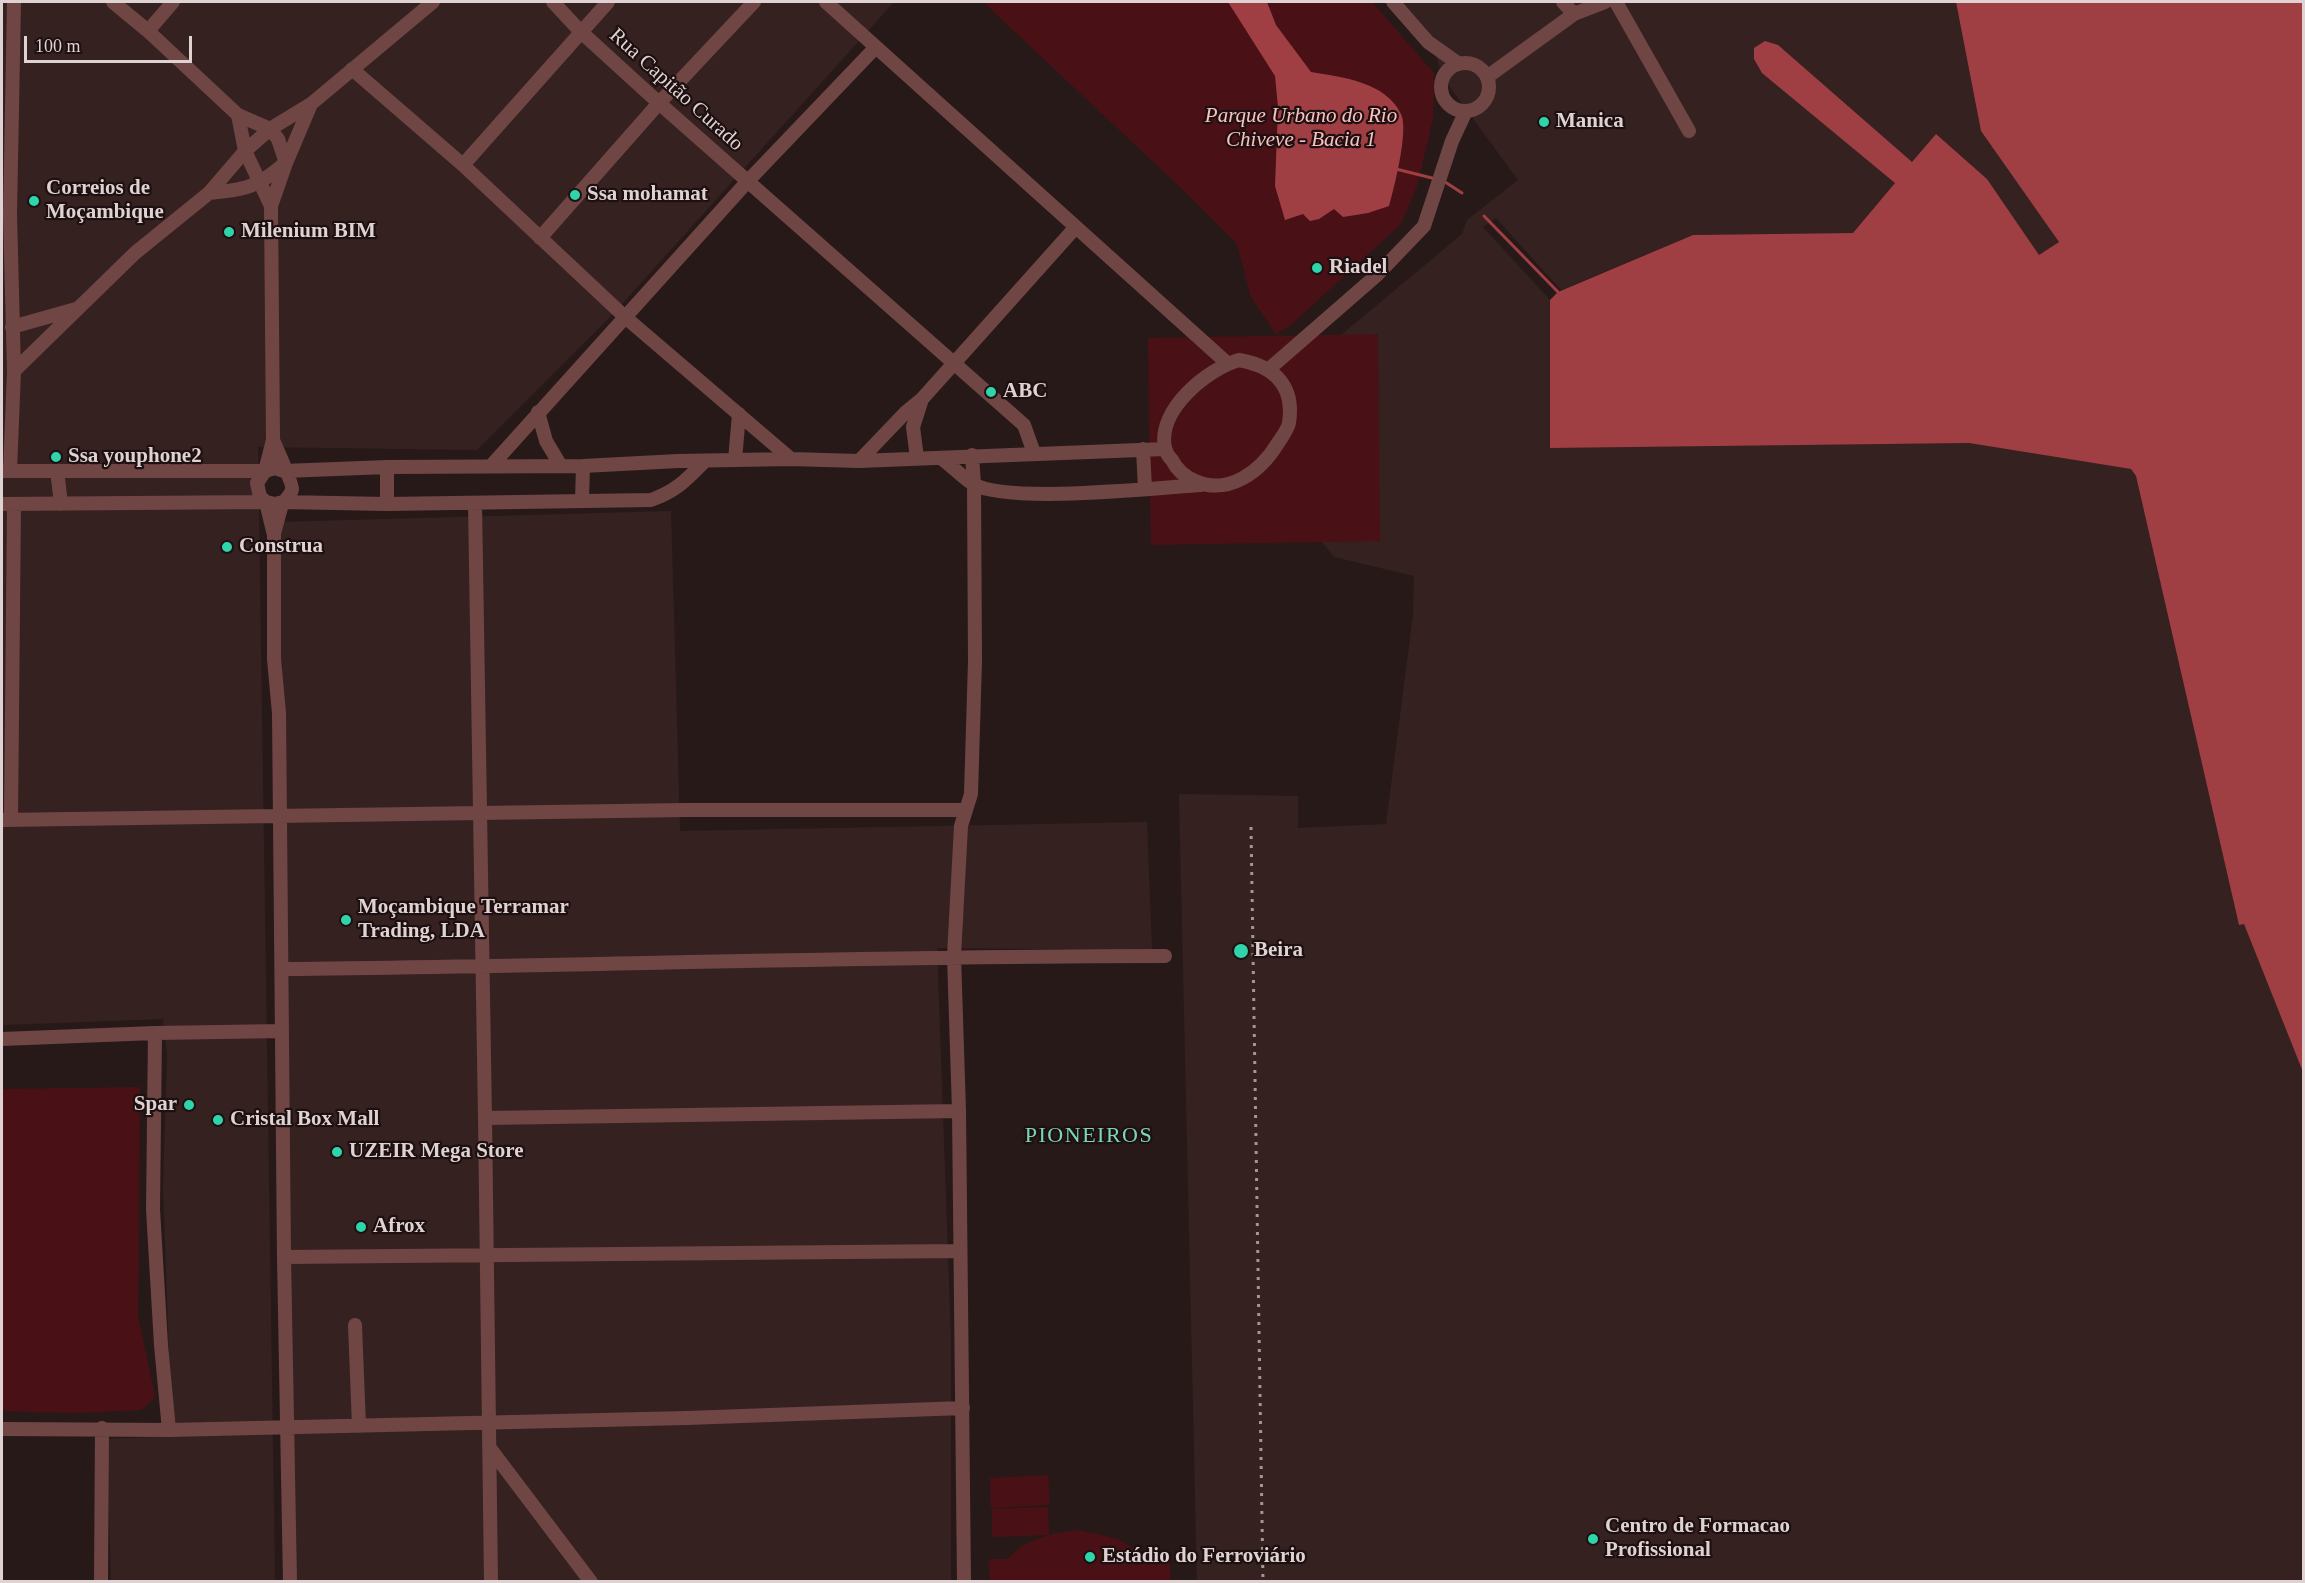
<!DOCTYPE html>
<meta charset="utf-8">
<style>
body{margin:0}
#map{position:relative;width:2305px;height:1583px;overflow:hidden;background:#281919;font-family:"Times New Roman",serif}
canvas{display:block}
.frame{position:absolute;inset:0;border:3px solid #ded3d2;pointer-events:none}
.scale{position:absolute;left:24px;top:36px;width:168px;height:27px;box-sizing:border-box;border:3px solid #ded3d2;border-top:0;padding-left:8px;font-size:18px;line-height:21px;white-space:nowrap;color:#ded3d2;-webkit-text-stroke:4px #1e1010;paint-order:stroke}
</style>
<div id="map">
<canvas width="2305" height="1583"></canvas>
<div class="frame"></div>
<div class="scale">100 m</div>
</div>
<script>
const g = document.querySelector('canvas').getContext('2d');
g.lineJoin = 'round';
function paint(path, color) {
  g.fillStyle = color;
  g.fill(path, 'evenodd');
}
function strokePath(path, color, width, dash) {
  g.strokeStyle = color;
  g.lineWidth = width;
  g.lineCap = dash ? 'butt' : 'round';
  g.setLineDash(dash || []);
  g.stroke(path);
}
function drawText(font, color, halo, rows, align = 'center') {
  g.font = font + ' "Times New Roman",serif';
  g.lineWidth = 4.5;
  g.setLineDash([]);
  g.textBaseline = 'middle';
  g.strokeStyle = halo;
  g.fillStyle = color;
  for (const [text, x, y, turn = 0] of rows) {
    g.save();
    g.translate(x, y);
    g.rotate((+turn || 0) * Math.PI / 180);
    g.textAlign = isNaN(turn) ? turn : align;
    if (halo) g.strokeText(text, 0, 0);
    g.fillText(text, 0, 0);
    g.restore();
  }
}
const built = new Path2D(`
 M2 2H894L613 314 477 450 258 447 275 1581H111L107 1439 172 1436 163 1188 167 1057 163 1019 2 1025Z
 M1387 2H1956L1981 131 2059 242 2039 255 1987 179 1936 134 1853 233 1693 235 1561 290 1496 218 1483 227 1550 300 1551 448 1969 443 2131 469 2136 476 2239 924H2244L2303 1072V1581H1197L1179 794 1298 796V828L1386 824 1413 615 1414 576 1334 557 1317 536 1298 371 1462 234 1467 220 1518 180 1441 75 1437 57Z
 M671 511 680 831 1147 822 1152 950 937 948 951 1339V1581H293L277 522Z`);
const green = new Path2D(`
 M983 2H1372L1434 73 1433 119 1417 186 1401 224 1292 324 1276 334 1251 297 1237 244 1183 190Z
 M1378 334 1380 541 1151 545 1148 338Z
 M140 1087 138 1316 155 1396 149 1404 141 1410 78 1413 2 1411V1089Z
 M1048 1475 1050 1505 991 1508 990 1478Z
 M1048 1507 1049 1535 992 1537V1509Z
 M1079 1530 1118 1539 1142 1555 1170 1554V1581H990L989 1559H1008C1024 1539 1055 1532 1079 1530Z`);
const water = new Path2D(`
 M1228 2H1267L1276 25 1311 72C1342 77 1386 82 1401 114 1409 130 1394 188 1389 206L1368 213 1343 217 1334 209 1319 219 1310 221 1303 214 1285 220 1275 186 1278 107 1275 76Z
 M1956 2H2303V1072L2244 924 2239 925 2136 476 2131 469 1969 443 1550 448V300L1558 292 1693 235 1853 233 1895 183 1762 73 1754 59V48L1765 41 1778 45 1912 162 1936 134 1987 179 2039 255 2059 242 1981 131Z`);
const stream = new Path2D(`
 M1396 169 1436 179
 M1442 180 1462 193
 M1484 216 1558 292`);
const minor = new Path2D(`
 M113 2 148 31 238 115 270 129 278 139 286 163
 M553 2 580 31 659 103 1024 425 1034 453
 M826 2 1227 363
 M1393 2 1428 42 1459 64
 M1563 2 1574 14
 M1616 2 1689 131
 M148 31 173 2
 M1441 87a24 24 0 1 1 48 0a24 24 0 1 1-48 0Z
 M352 69 463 165 625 317 791 459
 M1487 77 1574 14 1605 2
 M238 115 245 151 271 206
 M463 165 608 2
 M209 193C243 190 257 188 284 164
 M540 238 659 103 754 2
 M12 327 76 309
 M1239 360C1274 366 1295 385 1289 423 1288 429 1282 437 1278 443 1261 471 1229 496 1195 481 1185 477 1177 470 1172 460 1169 457 1166 452 1165 448 1157 410 1207 369 1239 360Z
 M1269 369 1377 275 1424 226 1452 141 1466 111
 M14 371 135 253 209 193 245 151 270 129 311 104 433 2
 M538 412 546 441 561 466
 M273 440C277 449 293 484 292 489 291 496 285 499 282 505 279 513 277 524 274 533
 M1143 449 1145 489
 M917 458 913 427 922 399
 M941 458C952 466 962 477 973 484 1008 504 1155 488 1201 485
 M735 460 739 414
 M859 461 905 413 922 399 1075 228
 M491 466 747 182 876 47
 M57 470 61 504
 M2 471H265L275 468 284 471 387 467 583 466 678 461 791 459 859 461 1165 449
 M10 471 14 371 10 214 14 2
 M582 501 583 466
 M475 503 485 1118
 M2 504 266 502 275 504 283 502 387 504 651 500C677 491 687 479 705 461
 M387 504V467
 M2 820 685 810H965
 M11 820 14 504
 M282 969C577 966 871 956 1165 956
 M155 1033 153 1209 161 1345 169 1430
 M2 1039 155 1033 282 1031
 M284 1257 959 1251
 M355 1325 359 1426
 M2 1429 169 1430 687 1418 963 1408
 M489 1447 591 1582
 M101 1582 102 1428
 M290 1582 284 1257 279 713 274 659V535L266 502 260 497 257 483 265 471 273 440 271 206 286 163 311 104
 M491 1582 485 1118 959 1111
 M964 1582 959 1111 954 956 961 826 971 794 975 661 974 485 972 455`);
const rail = new Path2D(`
 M1251 827 1263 1582`);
const markers = [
 [1544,122,6,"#30d4aa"],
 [575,195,6,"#30d4aa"],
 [34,201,6,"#30d4aa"],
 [229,232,6,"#30d4aa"],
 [1317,268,6,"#30d4aa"],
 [991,392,6,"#30d4aa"],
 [56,457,6,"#30d4aa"],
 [227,547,6,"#30d4aa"],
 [346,920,6,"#30d4aa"],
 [1241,951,8,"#30d4aa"],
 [189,1105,6,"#30d4aa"],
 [218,1120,6,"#30d4aa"],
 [337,1152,6,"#30d4aa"],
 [361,1227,6,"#30d4aa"],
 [1593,1539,6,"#30d4aa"],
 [1090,1557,6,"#30d4aa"]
];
const streetNames = [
 ["Rua Capitão Curado",676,90,42]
];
const parkNames = [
 ["Parque Urbano do Rio",1301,116],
 ["Chiveve - Bacia 1",1301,140]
];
const poiNames = [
 ["Manica",1556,122],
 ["Correios de",46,189],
 ["Moçambique",46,213],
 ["Ssa mohamat",587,195],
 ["Milenium BIM",241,232],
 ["Riadel",1329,268],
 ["ABC",1003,392],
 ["Ssa youphone2",68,457],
 ["Construa",239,547],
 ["Moçambique Terramar",358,908],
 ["Trading, LDA",358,932],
 ["Beira",1254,951],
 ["Spar",177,1105,"right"],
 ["Cristal Box Mall",230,1120],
 ["UZEIR Mega Store",349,1152],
 ["Afrox",373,1227],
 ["Centro de Formacao",1605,1527],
 ["Profissional",1605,1551],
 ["Estádio do Ferroviário",1102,1557]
];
const neighbourhoodNames = [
 ["PIONEIROS",1089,1136]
];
paint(built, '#362121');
paint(green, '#491116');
paint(water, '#a03f43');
strokePath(stream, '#a03f43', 3);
strokePath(minor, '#704645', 14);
strokePath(rail, '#a39796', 3, [3, 6]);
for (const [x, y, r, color] of markers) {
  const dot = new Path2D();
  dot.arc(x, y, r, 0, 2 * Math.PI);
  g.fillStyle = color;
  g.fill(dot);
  strokePath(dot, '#1e1010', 2);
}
drawText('21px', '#ded3d2', '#1e1010', streetNames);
drawText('italic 21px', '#f9c1c0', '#1e1010', parkNames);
drawText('bold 21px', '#ded3d2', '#1e1010', poiNames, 'left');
g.letterSpacing = '1.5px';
drawText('22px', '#7ad7b8', '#1e1010', neighbourhoodNames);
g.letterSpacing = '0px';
</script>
